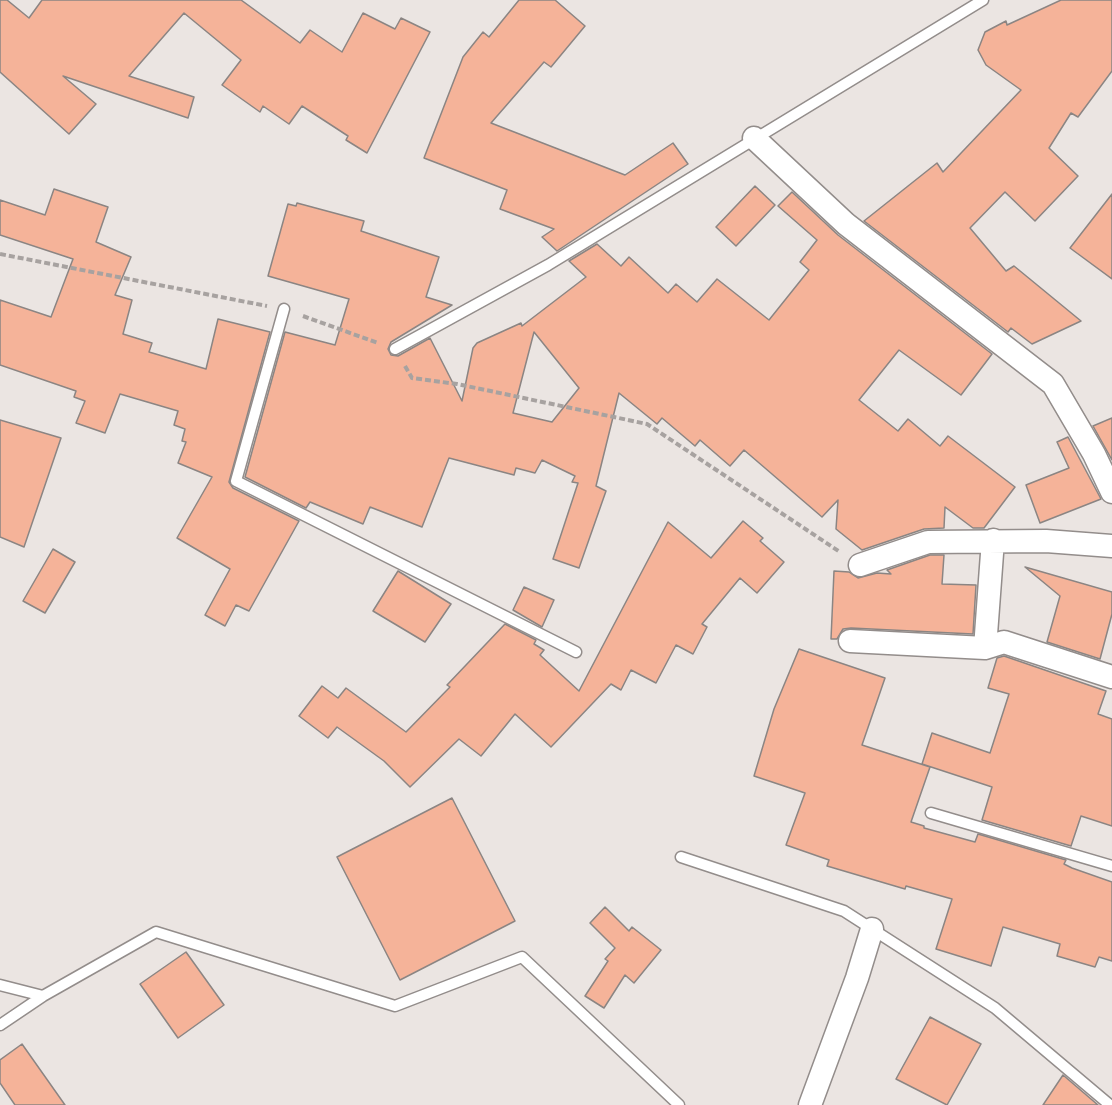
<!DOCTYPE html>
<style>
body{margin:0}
canvas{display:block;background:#ebe5e2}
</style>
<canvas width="1112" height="1105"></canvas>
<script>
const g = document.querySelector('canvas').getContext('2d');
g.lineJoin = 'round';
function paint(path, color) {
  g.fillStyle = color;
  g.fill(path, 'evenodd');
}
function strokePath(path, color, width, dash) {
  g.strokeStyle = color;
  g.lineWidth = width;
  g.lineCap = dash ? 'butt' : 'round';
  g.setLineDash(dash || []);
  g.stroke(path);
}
const building = new Path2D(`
 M0 0H7L29 18 42 0H241L300 43 310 30 342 52 363 13 395 29 401 18 430 32 367 153 346 140 348 136 302 106 289 124 263 106 260 112 222 85 241 60 184 13 129 76 194 97 188 118 63 76 96 104 69 134 0 72Z
 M519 0H555L585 26 551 67 544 62 491 123 625 175 673 143 688 164 557 251 542 237 554 229 500 209 507 190 424 158 463 57 483 32 489 37Z
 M1061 0H1112V71L1078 117 1071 113 1049 148 1078 176 1035 221 1005 192 970 228 1006 271 1014 266 1081 321 1032 344 1011 328 1008 332 864 221 937 163 943 172 1021 90 986 65 978 50 985 32 1006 21 1007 25Z
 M755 186 775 205 736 246 716 227Z
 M54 189 108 207 96 242 131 257 115 295 132 300 123 334 152 343 149 352 206 369 218 319 270 332 229 482 233 488 299 521 249 611 236 605 225 626 205 615 230 569 177 538 212 477 178 463 186 442 182 441 185 429 174 425 178 411 120 394 105 433 76 423 85 401 74 397 76 391 0 365V300L51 317 73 259 0 235V200L45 215Z
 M792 192 838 235 992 354 961 395 899 350 859 400 898 431 908 419 940 446 948 436 1015 487 984 528H973L945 507 944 528 924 529 862 550 836 529 838 500 822 517 744 450 730 466 700 440 695 446 662 418 657 424 619 393 596 486 606 491 579 568 553 559 578 483 572 482 575 476 542 460 535 473 516 468 514 475 449 458 422 527 370 507 363 524 310 502 306 508 245 477 285 332 335 345 349 299 268 276 288 204 296 206 297 203 364 221 361 231 439 257 426 297 452 305 391 342 388 349 391 355 398 356 430 338 462 401 473 348 477 343 521 323 522 326 586 277 569 261 597 244 621 266 629 257 668 293 676 284 697 302 717 279 769 320 809 270 800 262 817 240 778 206ZM534 332 579 388 552 422 513 413Z
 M1112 194V279L1070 248Z
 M1112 418V460L1093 426Z
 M0 420 61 438 24 547 0 537Z
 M1068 437 1101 499 1040 523 1026 485 1069 468 1057 442Z
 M743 521 763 538 760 541 784 562 757 593 740 578 702 624 707 627 693 654 676 645 656 683 631 670 621 690 611 684 551 747 515 714 481 756 459 739 410 787 384 761 337 727 328 738 299 716 322 686 338 698 346 688 406 732 450 687 447 685 505 624 536 640 534 644 544 650 540 655 579 691 668 522 711 558Z
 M53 549 75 562 45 613 23 601Z
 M930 555H944L942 584 976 585 973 634 851 628 843 629 837 639H831L834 571 849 572 858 578 877 573 891 574 887 570Z
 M1025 567 1112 592V614L1100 659 1047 642 1060 596Z
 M398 571 451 604 425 642 373 611Z
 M524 587 554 600 542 627 513 610Z
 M799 649 885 678 862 745 930 767 911 822 924 826V828L975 842 978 834 1066 860 1064 864 1072 868 1112 882V961L1099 957 1095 967 1057 956 1060 944 1003 927 991 966 936 949 952 899 906 886 905 889 827 866 829 860 786 845 805 793 754 776 774 709Z
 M1004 656 1106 691 1098 714 1112 719V826L1081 816 1071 846 982 820 992 787 922 764 932 733 990 753 1009 694 988 688 997 658Z
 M452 798 515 921 400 980 337 857Z
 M605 907 629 931 632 927 661 950 634 983 625 975 604 1008 585 996 608 961 605 959 615 948 590 923Z
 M186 952 224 1005 178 1038 140 984Z
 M930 1017 981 1044 947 1105 896 1079Z
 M22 1044 65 1105H15L0 1083V1060Z
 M1063 1075 1098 1105H1043Z`);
const path = new Path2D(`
 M0 254 267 306
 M303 316 378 343
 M405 366 412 378 457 384 647 424 840 552`);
const service = new Path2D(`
 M284 309 236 481 576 652
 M395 349 548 265 983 0
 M931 813 1112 866
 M681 857 844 911 995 1008 1110 1105
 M0 985 43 996
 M0 1025 43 996 156 932 395 1006 522 957 679 1105`);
const minor = new Path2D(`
 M754 138 846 224 1053 384 1094 454 1112 492
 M860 565 928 542 1046 541 1112 546
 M850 641 985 648 1004 642 1112 677
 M985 648 993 540
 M810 1105 857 978 872 929`);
paint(building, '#f5b399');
strokePath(building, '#8b8583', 1.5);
strokePath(service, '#938d8b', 13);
strokePath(minor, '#938d8b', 25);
strokePath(path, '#a7a2a0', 4, [6, 3]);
strokePath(service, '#fff', 10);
strokePath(minor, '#fff', 22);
</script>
